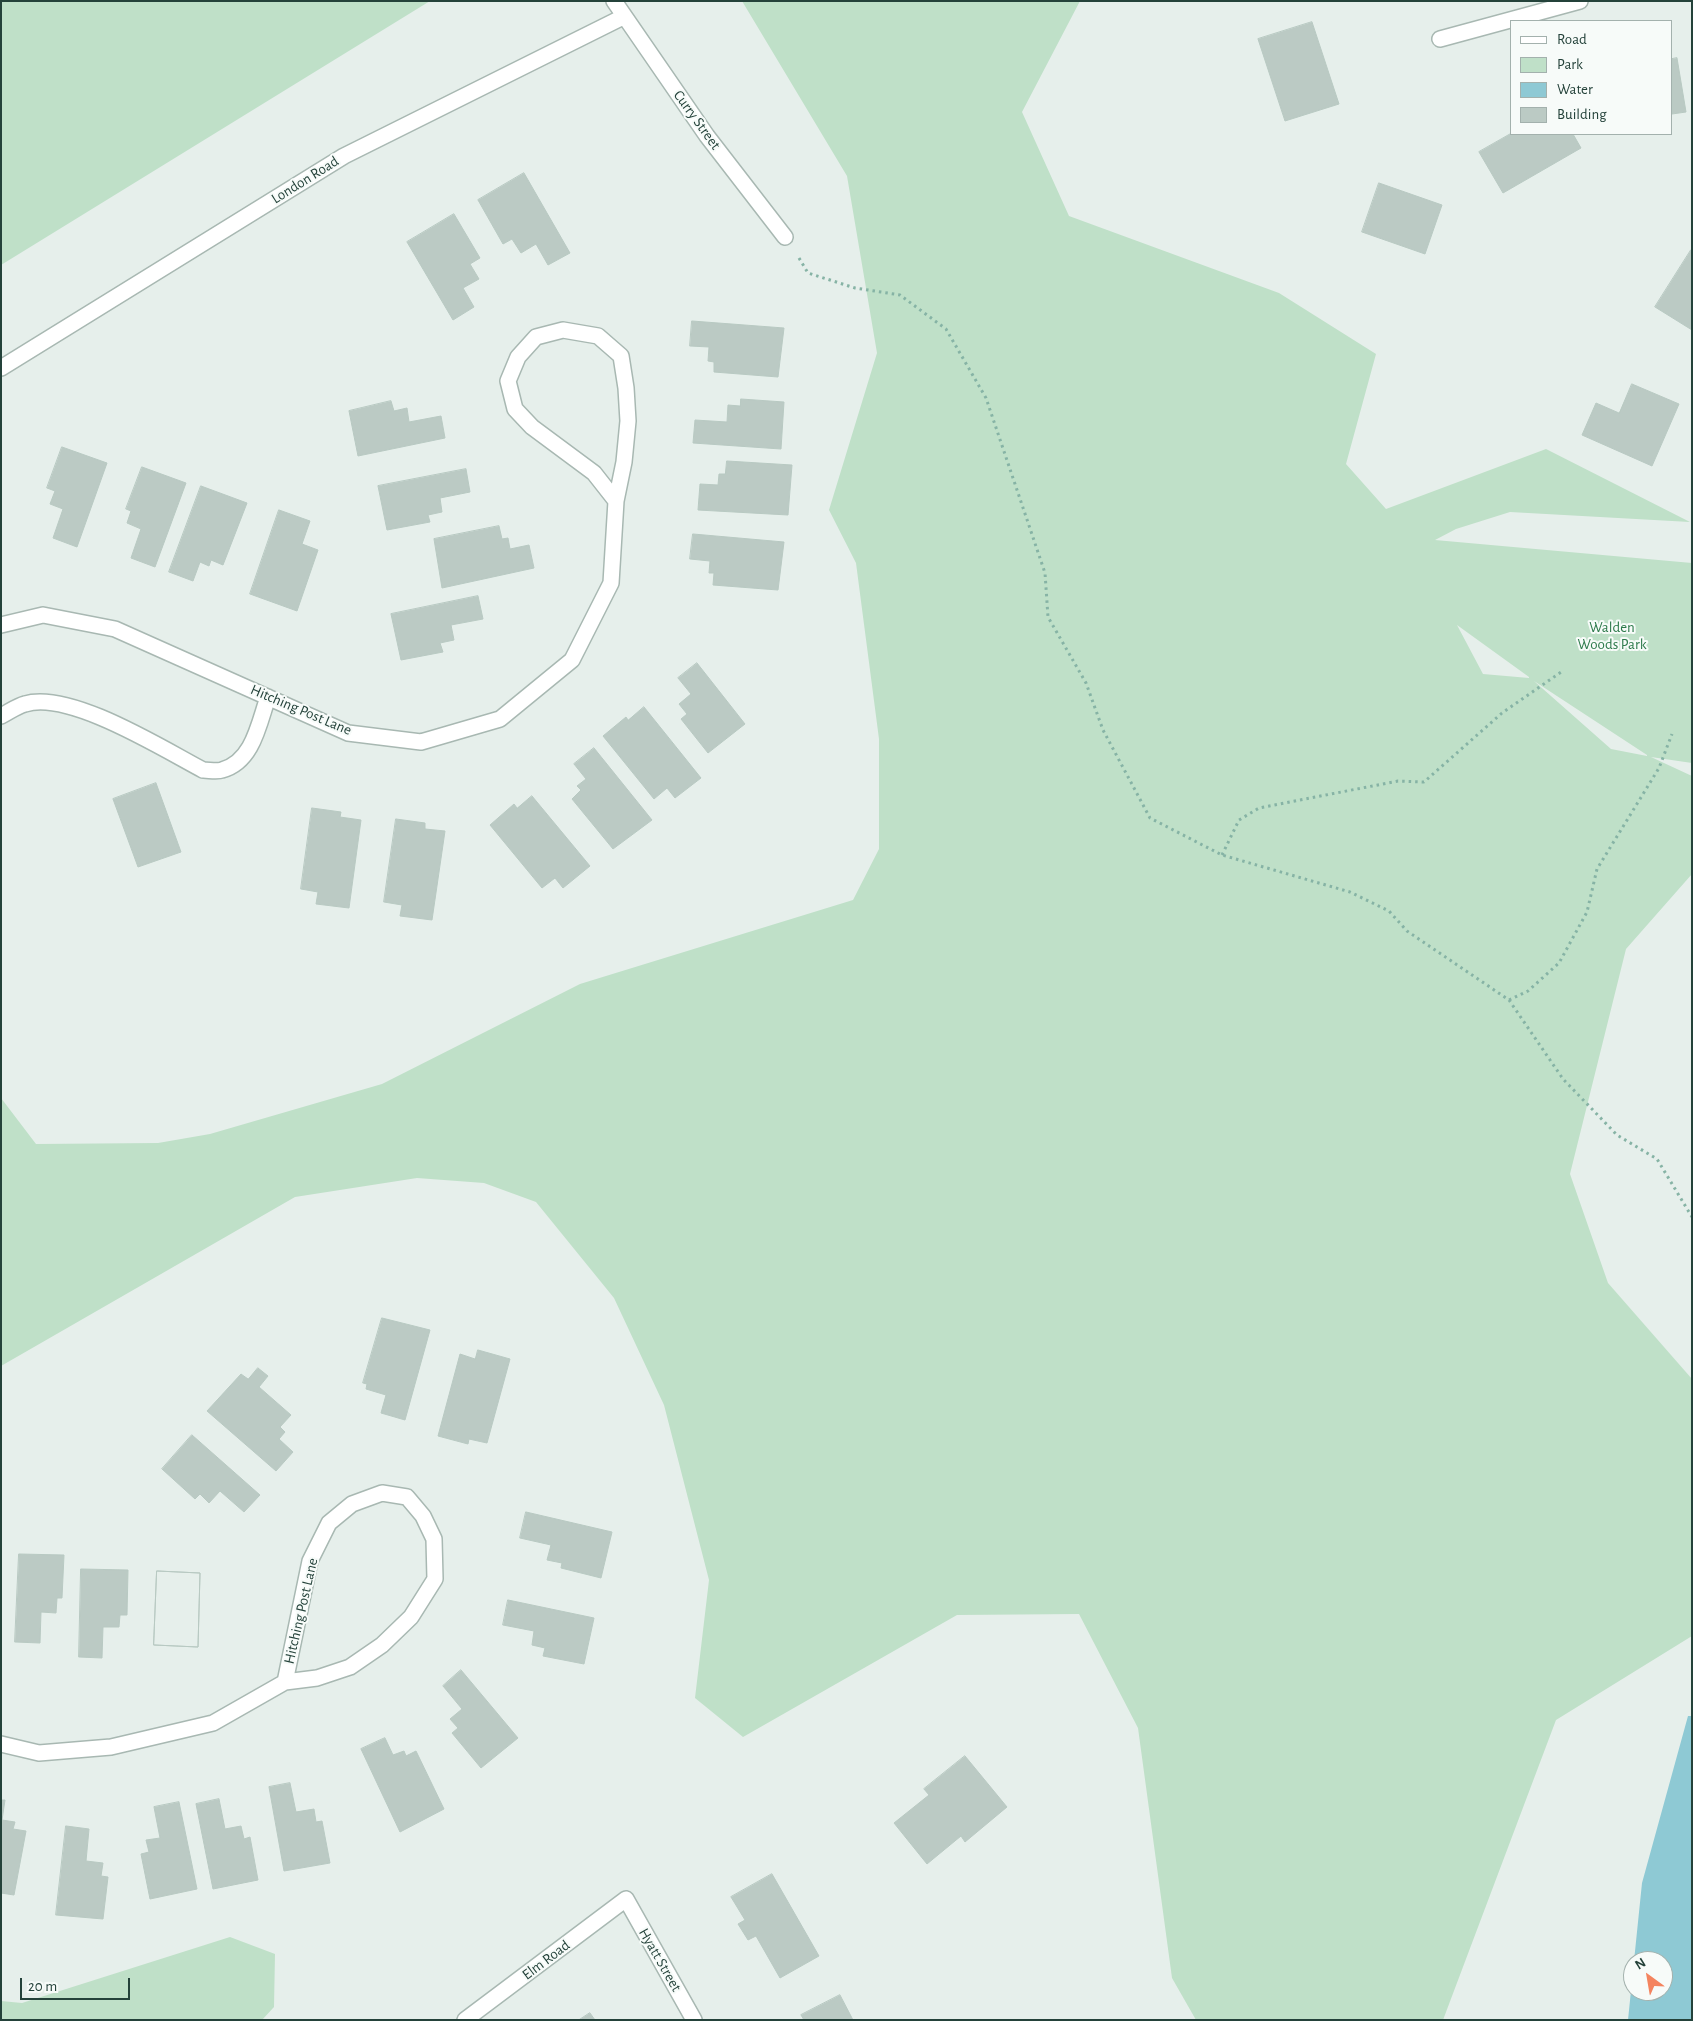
<!DOCTYPE html>
<style>
body{margin:0}
#map{position:relative;width:1693px;height:2021px;overflow:hidden;background:#e6efeb;font-family:"Alegreya Sans",sans-serif}
canvas{display:block}
.frame{position:absolute;inset:0;border:2px solid #24423a;pointer-events:none}
.legend{position:absolute;left:1510px;top:20px;width:162px;height:115px;box-sizing:border-box;background:#f7fbf9;border:1px solid #a3b1ad;margin:0;padding:6px 9px;list-style:none;font-size:15px;color:#24423a}
.legend li{display:flex;align-items:center;gap:10px;height:25px}
.legend b{width:25px;border:1px solid #a3b1ad}
.north{position:absolute;left:1623px;top:1951px;width:50px;height:50px;box-sizing:border-box;background:#f7fbf9;border:1px solid #a3b1ad;border-radius:50%;rotate:328deg;font-size:14px;font-weight:700;line-height:20px;text-align:center;color:#24423a}
.north::after{content:'';display:block;margin:auto;width:18px;height:22px;background:#f4845f;clip-path:polygon(50% 0,100% 100%,50% 72%,0 100%)}
.scale{position:absolute;left:20px;top:1978px;width:110px;height:22px;box-sizing:border-box;border:2px solid #24423a;border-top:0;padding-left:6px;font-size:15px;line-height:18px;white-space:nowrap;color:#24423a;-webkit-text-stroke:4px #f7fbf9;paint-order:stroke}
</style>
<div id="map">
<canvas width="1693" height="2021"></canvas>
<div class="frame"></div>
<ul class="legend">
<li><b style="height:6px;background:#fff"></b>Road</li>
<li><b style="height:14px;background:#bfe0c8"></b>Park</li>
<li><b style="height:14px;background:#8ec9d4"></b>Water</li>
<li><b style="height:14px;background:#bbcac4"></b>Building</li>
</ul>
<div class="north">N</div>
<div class="scale">20 m</div>
</div>
<script>
const g = document.querySelector('canvas').getContext('2d');
g.lineJoin = 'round';
function paint(path, color) {
  g.fillStyle = color;
  g.fill(path, 'evenodd');
}
function strokePath(path, color, width, dash) {
  g.strokeStyle = color;
  g.lineWidth = width;
  g.lineCap = dash ? 'butt' : 'round';
  g.setLineDash(dash || []);
  g.stroke(path);
}
function drawText(font, color, halo, rows, align = 'center') {
  g.font = font + ' "Alegreya Sans",sans-serif';
  g.lineWidth = 4;
  g.setLineDash([]);
  g.textBaseline = 'middle';
  g.strokeStyle = halo;
  g.fillStyle = color;
  for (const [text, x, y, turn = 0] of rows) {
    g.save();
    g.translate(x, y);
    g.rotate((+turn || 0) * Math.PI / 180);
    g.textAlign = isNaN(turn) ? turn : align;
    if (halo) g.strokeText(text, 0, 0);
    g.fillText(text, 0, 0);
    g.restore();
  }
}
const green = new Path2D(`
 M1 1H430L1 265Z
 M742 1H1080L1022 112 1069 216 1279 293 1376 354 1346 464 1386 509 1546 449 1690 522 1510 512 1456 529 1435 540 1692 563V763L1651 757 1692 776V874L1626 949 1570 1174 1608 1283 1692 1379V1636L1556 1720 1443 2020H1196L1172 1978 1138 1728 1079 1614 957 1615 743 1737 695 1698 709 1580 664 1405 614 1298 536 1202 484 1183 417 1178 295 1197 1 1366V1098L36 1144 158 1143 210 1134 382 1084 580 984 853 900 879 849V739L856 563 829 510 877 353 847 176ZM1457 625 1529 677V678L1483 674ZM1534 681 1647 755V756L1611 749Z
 M230 1937 275 1954 274 2007 262 2020H1V2001L22 2003Z`);
const water = new Path2D(`
 M1688 1716H1692V2020H1628L1633 1971V1991H1663V1961H1634L1642 1883Z`);
const building = new Path2D(`
 M1312 22 1339 104 1285 121 1258 39Z
 M1677 58 1686 112 1672 114V59Z
 M1512 133 1573 134 1581 148 1503 193 1479 152Z
 M524 173 570 253 548 265 536 244 521 253 512 239 503 244 478 200Z
 M1379 183 1442 205 1425 254 1362 232Z
 M454 214 480 258 470 264 479 279 463 288 474 307 453 320 407 242Z
 M1691 250H1692V330L1655 307Z
 M692 321 784 328 778 377 714 372V362L708 361 709 347 690 346Z
 M1632 384 1679 404 1652 466 1582 435 1596 403 1619 413Z
 M741 399 784 402 781 449 693 443 695 420 727 422 728 405 740 406Z
 M391 401 394 411 407 408 409 422 441 416 445 438 358 456 349 411Z
 M62 447 107 463 77 547 53 538 63 509 50 504 55 491 47 488Z
 M727 461 792 465 788 515 698 510 700 484 718 485 719 474H725Z
 M142 467 186 483 155 567 131 558 141 529 127 523 131 511 126 509Z
 M466 469 470 492 440 498 442 512 428 515 430 522 387 530 378 486Z
 M201 486 247 503 223 565 211 560 209 566 200 562 193 581 169 572Z
 M279 510 310 521 302 544 318 550 297 611 250 594Z
 M499 526 502 539 508 538 510 549 529 545 534 568 442 588 434 539Z
 M693 534 784 542 778 590 713 585 714 573H709L710 561 690 559Z
 M478 596 483 619 451 625 454 640 440 643 443 652 401 660 391 614Z
 M697 663 745 724 708 753 681 719 687 714 679 704 691 694 678 678Z
 M644 707 701 778 675 798 667 788 654 799 603 736 626 717 628 720Z
 M594 748 652 820 613 849 572 799 581 790 577 786 586 779 574 764Z
 M156 783 181 852 138 867 113 799Z
 M532 796 590 866 563 888 555 878 542 888 490 825 514 804 517 808Z
 M312 808 341 812 340 817 361 820 349 908 316 904 318 892 301 889Z
 M396 819 425 823V829L445 831 432 920 400 916 402 905 384 902Z
 M382 1318 430 1330 405 1420 381 1413 386 1395 366 1389 367 1384 363 1383Z
 M478 1350 510 1359 487 1443 469 1439 468 1444 438 1436 460 1354 475 1359Z
 M258 1368 268 1376 259 1387 291 1415 280 1427 285 1432 279 1439 293 1452 276 1471 207 1411 241 1374 248 1379Z
 M192 1435 260 1495 244 1512 220 1491 209 1503 200 1494 195 1499 162 1469Z
 M526 1512 612 1532 601 1578 561 1568 562 1563 547 1560 551 1545 520 1538Z
 M19 1554 64 1555 62 1598H57L56 1613 41 1612 40 1643 15 1642Z
 M81 1569 128 1570 127 1615H120L119 1627H103L102 1658 79 1657Z
 M157 1571 200 1573 198 1647 154 1645Z
 M157 1571 200 1573 198 1647 154 1645Z
 M508 1600 594 1618 584 1664 543 1656 545 1648 532 1645 534 1631 503 1625Z
 M461 1670 518 1738 481 1768 452 1733 458 1728 450 1719 462 1709 443 1686Z
 M385 1738 393 1755 404 1751 406 1756 416 1751 444 1809 400 1832 361 1749Z
 M965 1756 1007 1807 965 1842 961 1836 927 1864 894 1823 929 1795 924 1789Z
 M290 1783 296 1812 314 1809 316 1822 322 1821 330 1863 284 1871 269 1787Z
 M219 1799 225 1829 241 1826 244 1839 250 1837 258 1880 213 1889 196 1804Z
 M1 1800H5L2 1820 15 1822 13 1829 26 1831 14 1895 1 1893Z
 M179 1802 197 1889 150 1899 141 1854 149 1852 146 1840 160 1838 154 1807Z
 M66 1826 89 1829 86 1861 103 1863 101 1876 108 1877 103 1919 56 1915Z
 M772 1874 819 1956 780 1978 756 1936 748 1940 738 1924 745 1920 731 1897Z
 M840 1995 853 2020H804L801 2015Z
 M590 2013 595 2020H579Z`);
const path = new Path2D(`
 M799 258 808 273 855 288 900 295 946 329 986 398 1045 573 1048 617 1086 683 1103 730 1150 818 1222 855 1350 892 1389 911 1407 931 1509 1000 1563 1079 1617 1135 1657 1159 1692 1217
 M1222 855 1239 820 1259 808 1398 781 1424 782 1502 713 1564 670
 M1509 1000 1528 991 1559 963 1587 912 1597 869 1659 768 1672 734`);
const minor = new Path2D(`
 M614 1 707 136 785 237
 M1440 39 1580 1
 M1 368 344 156 623 17
 M1 625 43 615 115 629 348 733 421 742 500 719 572 660 611 583 616 501 624 462 628 421 626 388 621 356 598 336 563 330 536 337 518 357 508 381 515 409 532 427 594 473 616 501
 M1 716C9 712 17 706 25 704 69 690 163 749 203 770 209 770 217 772 222 770 253 762 259 723 268 697
 M1 1744 39 1753 111 1747 213 1723 285 1682 317 1678 350 1667 382 1645 411 1617 435 1579 434 1539 423 1516 407 1497 382 1493 352 1504 329 1523 310 1561 285 1682
 M465 2020 626 1899 694 2020`);
const streetNames = [
 ["Curry Street",697,120,54],
 ["London Road",305,180,-32],
 ["Hitching Post Lane",301,710,23],
 ["Hitching Post Lane",301,1611,-77],
 ["Elm Road",546,1960,-37],
 ["Hyatt Street",660,1960,60]
];
const parkNames = [
 ["Walden",1612,627],
 ["Woods Park",1612,644]
];
paint(green, '#bfe0c8');
paint(water, '#8ec9d4');
paint(building, '#bbcac4');
strokePath(building, '#b8c9c2', 1);
strokePath(minor, '#a8b8b2', 18);
strokePath(path, '#86b3a5', 3, [2.5, 4]);
strokePath(minor, '#fff', 15);
drawText('15px', '#24423a', '#f7fbf9', streetNames);
drawText('15px', '#2d7a4b', '#f7fbf9', parkNames);
</script>
